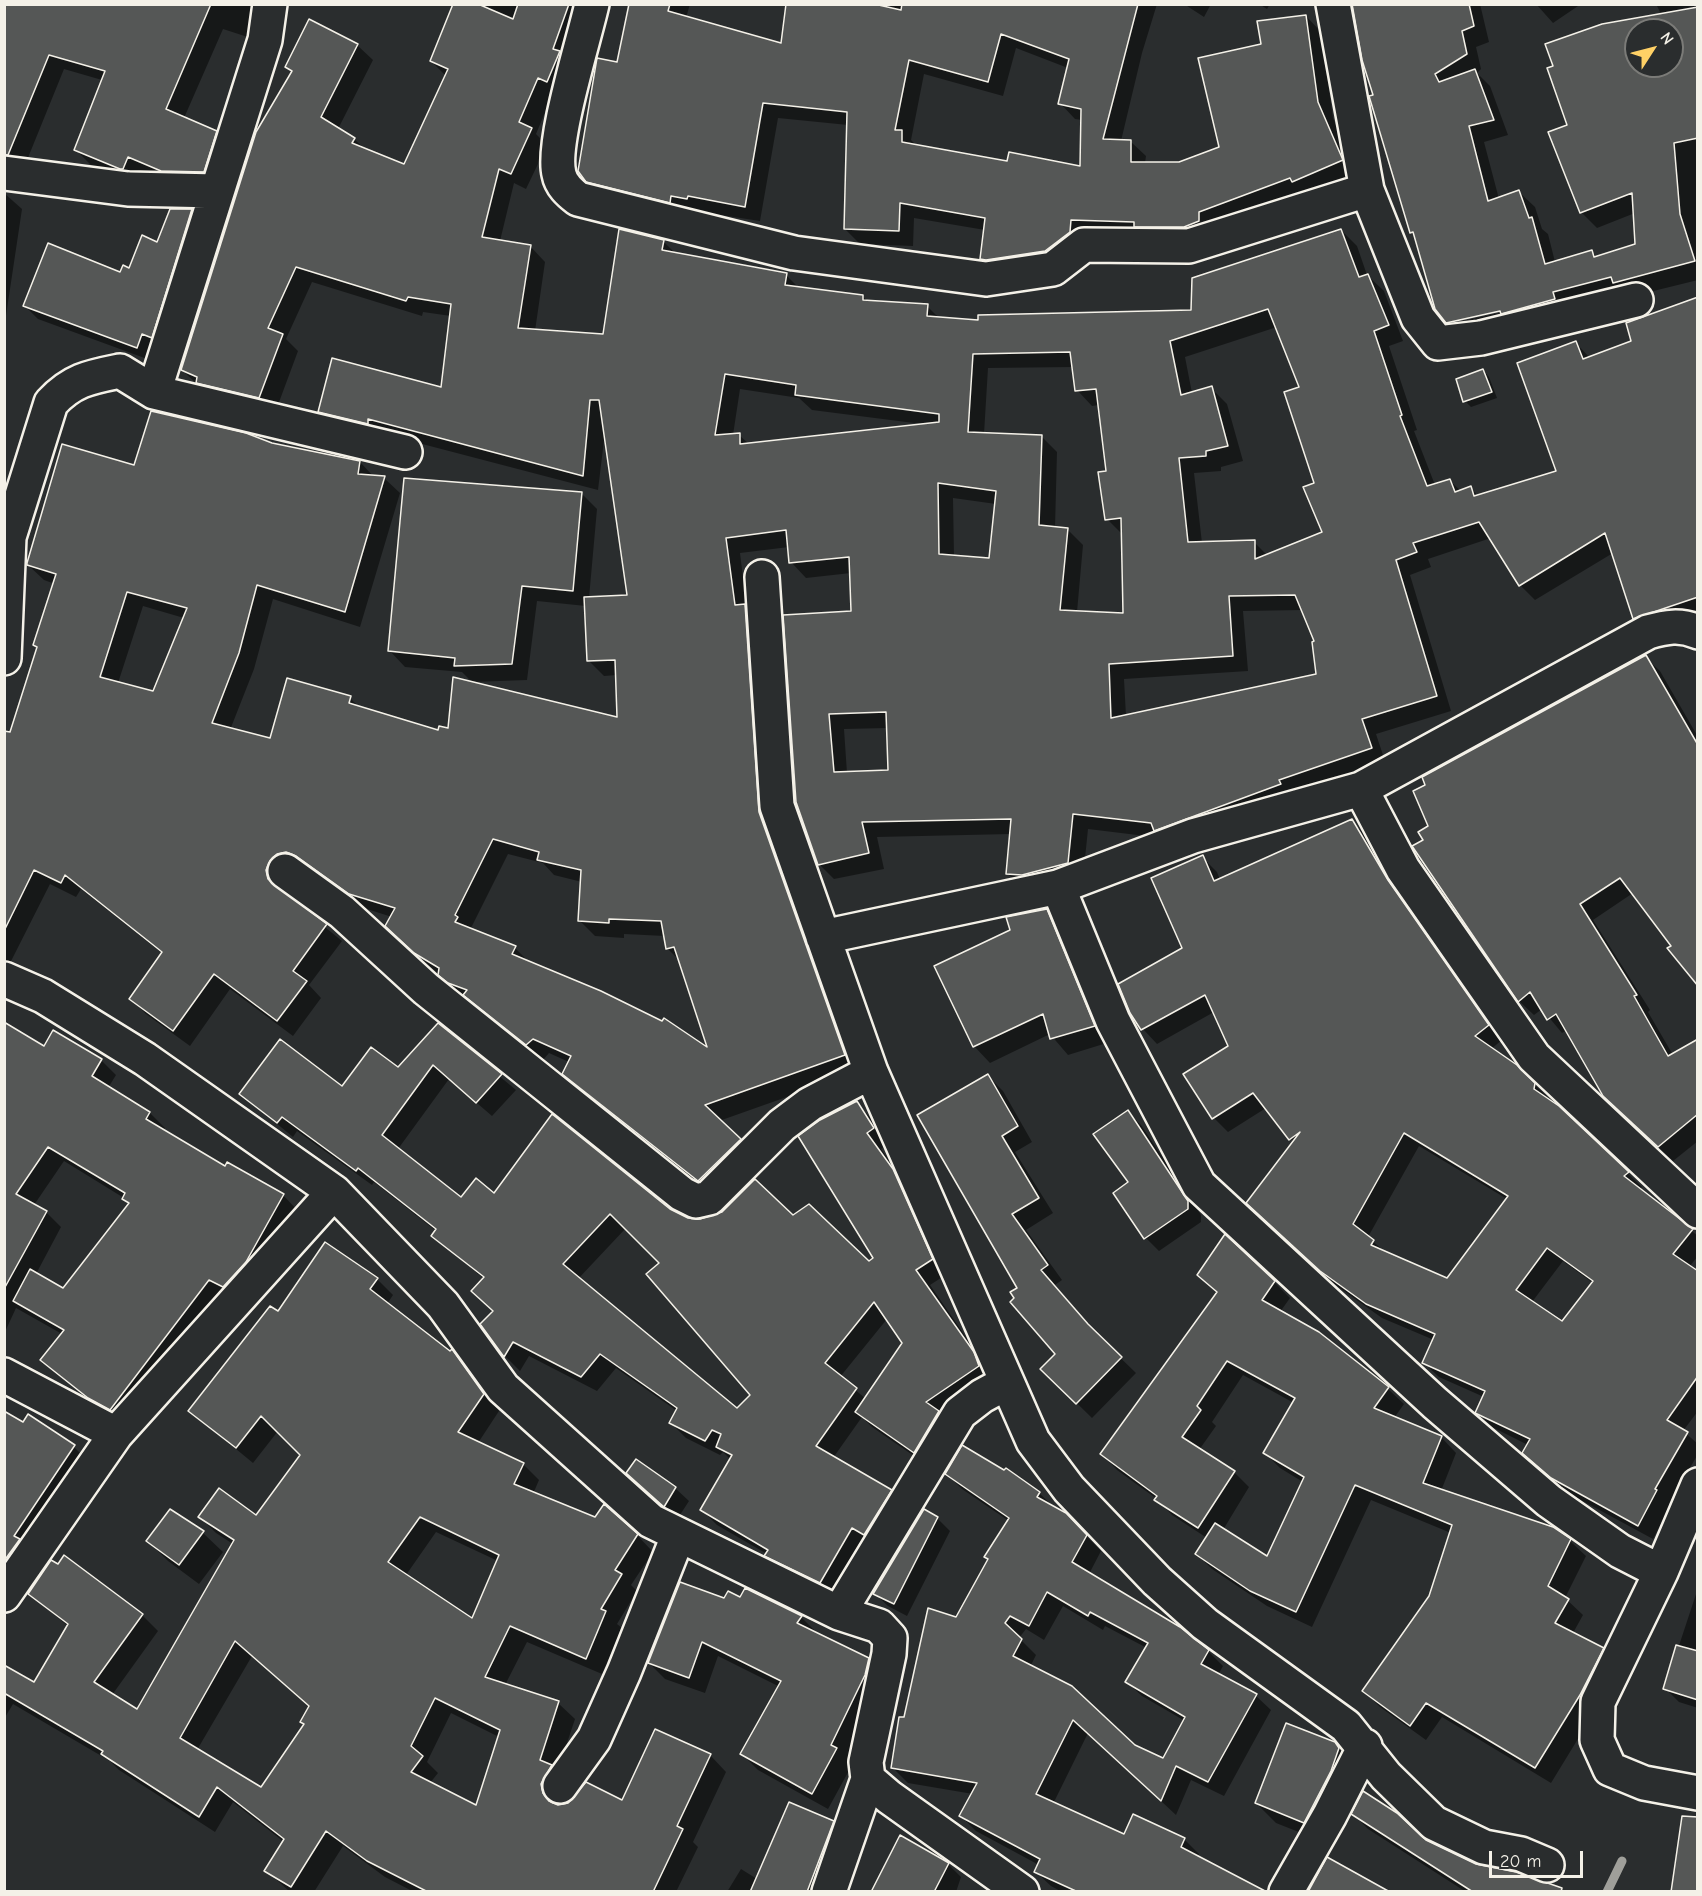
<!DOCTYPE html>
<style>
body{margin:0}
#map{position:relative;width:1702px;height:1896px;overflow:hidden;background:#2a2d2e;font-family:"Comic Neue",sans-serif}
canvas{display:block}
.frame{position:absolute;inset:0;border:6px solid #f4f1e8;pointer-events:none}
.north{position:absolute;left:1624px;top:18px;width:60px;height:60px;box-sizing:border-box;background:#2a2d2e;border:2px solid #7b7b78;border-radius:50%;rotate:54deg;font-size:16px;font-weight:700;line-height:24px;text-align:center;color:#f4f1e8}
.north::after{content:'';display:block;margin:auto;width:21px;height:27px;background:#ffd166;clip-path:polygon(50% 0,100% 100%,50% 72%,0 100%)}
.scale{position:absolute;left:1489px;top:1851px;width:94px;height:27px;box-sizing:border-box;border:3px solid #f4f1e8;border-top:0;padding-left:8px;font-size:18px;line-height:21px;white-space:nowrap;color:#f4f1e8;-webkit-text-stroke:4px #2a2d2e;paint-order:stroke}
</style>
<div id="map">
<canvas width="1702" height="1896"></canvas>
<div class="frame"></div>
<div class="north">N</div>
<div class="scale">20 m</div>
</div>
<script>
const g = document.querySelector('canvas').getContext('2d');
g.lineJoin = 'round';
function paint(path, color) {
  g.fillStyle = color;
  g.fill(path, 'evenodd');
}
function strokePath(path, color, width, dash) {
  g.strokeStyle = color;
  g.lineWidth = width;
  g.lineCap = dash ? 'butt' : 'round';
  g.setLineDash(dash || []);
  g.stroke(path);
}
const shadow = new Path2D(`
 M4 4H273L260 41 223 29 184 118 216 132 232 147 219 187 178 186 144 171 137 184 91 165 76 150 102 80 64 69 23 170 4 177Z
 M454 4H590L536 134 547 145 526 189 514 183 500 241 530 246 545 262 535 331 604 336 663 241 676 254 786 275 800 289 863 297 868 301 927 306 940 319 980 322 1192 311 1341 230 1357 246 1367 275 1384 291 1403 341 1389 346 1417 430 1414 431 1435 485 1449 480 1461 491 1471 488 1478 496 1558 472 1576 343 1590 358 1633 342 1698 298V618L1650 633 1635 618 1613 553 1535 600 1520 585 1491 538 1428 559 1431 567 1410 575 1451 711 1376 734 1386 764 1162 838 1088 829 1083 878 1023 889 1007 873 1011 834 877 837 884 869 834 879 819 864 797 802 852 612 851 573 806 578 791 562 789 547 740 553 774 829 860 1071 719 1121 756 1156 715 1196 580 1089 564 1074 569 1062 549 1053 543 1060 456 990 402 941 392 917 367 909 304 867 281 886 282 892 342 941 309 985 321 998 293 1036 230 989 190 1046 146 1014 131 999 163 954 81 889 76 897 50 884 4 975V732L11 734 38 648 35 645 55 584 44 580 28 565 135 467 272 444 360 462 374 477 384 478 400 493 360 627 273 599 254 669 230 730 271 740 350 698 361 709 439 732 618 719 617 675 604 676 588 660 586 606 537 601 527 680 472 682 462 672 405 667 389 650 581 493 597 509 589 598 629 597 605 432 598 490 384 434 335 427 320 411 443 389 451 316 423 312 422 316 312 282 286 339 298 351 275 413 198 385 182 370 292 73 286 67 357 45 373 60 338 129 354 139 366 150 404 166 446 76 431 61ZM1277 327 1301 388 1323 533 1268 556 1254 542 1202 543 1194 473 1221 471V467L1243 461 1227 404 1211 388 1192 393 1185 357ZM1074 367 1077 390 1092 406 1099 405 1107 472V519L1123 535 1125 614 1077 612 1083 545 1067 529 1055 528 1057 452 1041 436 984 434 988 368ZM740 389 799 398 812 410 922 424 749 444 739 435H733ZM953 498 996 504 991 559 954 556ZM143 606 184 618 154 693 118 683ZM1303 610 1316 642 1318 675 1126 716 1124 679 1248 671 1243 611ZM888 728 889 772 847 773 844 729ZM508 854 543 863 554 875 582 882 579 920 595 936 624 938V934L665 936 667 948 680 961 710 1051 531 964 515 948 470 930Z
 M631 4H690L686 18 783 45 788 4H1157L1142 53 1121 141H1130L1146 156 1145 163H1179L1221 148 1262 45 1306 16 1321 32 1333 118 1357 176 1213 227 1084 248 997 274 982 259 985 230 914 218 913 246 860 244 845 229 848 125 778 118 760 221 603 197 580 174 618 64ZM1016 48 1068 68 1060 103 1075 119 1082 120 1081 167 1008 163 917 146 911 140 924 74 1003 96Z
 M1184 4H1211L1204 17Z
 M1259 4H1270L1267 9Z
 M1354 4H1480L1489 42 1476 47 1481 69 1477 73 1490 86 1508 135 1484 142 1499 199 1519 192 1535 207 1542 229 1548 234 1555 262 1592 252 1598 258 1637 245 1635 213 1597 228 1581 212 1569 126 1555 67 1602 25 1636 30V66H1672V30H1669L1656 4H1698V280L1463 338 1449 324 1508 311 1507 308 1449 321V324L1436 308 1416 237 1411 232Z
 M1536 4H1581L1553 23Z
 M4 193 22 209 4 329Z
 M191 211 204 224 150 360 38 319 25 306 130 270Z
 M1483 370 1489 377 1497 398 1471 407 1465 401Z
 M1645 657 1660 671 1698 737V983L1633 893 1593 920 1650 1010 1648 1012 1673 1055 1698 1039V1141L1673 1161 1619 1110 1567 1030 1562 1033 1542 1009 1534 1015 1519 1001 1425 841Z
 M1351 821 1366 835 1402 896 1502 1040 1491 1049 1516 1067 1642 1187 1639 1190 1698 1236V1256L1689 1267 1698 1273V1411L1683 1431 1698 1444V1454L1669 1504 1670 1506 1653 1539 1568 1493 1524 1453 1528 1445 1492 1427 1477 1412 1484 1397 1439 1377 1424 1363 1434 1340 1382 1318 1337 1286 1263 1218 1294 1143 1266 1108 1228 1132 1214 1118 1229 1047 1214 1012 1157 1044 1143 1029 1184 949 1202 857 1217 872 1220 880ZM1419 1146 1507 1199 1447 1280 1385 1252 1368 1237ZM1563 1261 1593 1283 1562 1323 1532 1302Z
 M1046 910 1063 927 1110 1042 1068 1055 1050 1034 990 1063 974 1046 1012 931Z
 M4 1024 44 1048 101 1060 116 1075 108 1088 150 1113 165 1128 163 1131 225 1168 283 1195 298 1211 126 1424 105 1413 42 1360 62 1334 16 1308 4 1334ZM64 1161 124 1198 129 1204 63 1290 36 1274 61 1227 46 1212 34 1205Z
 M438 1025 516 1090 492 1116 449 1079 398 1149 462 1199 494 1195 669 1210 687 1219 700 1221 793 1217 869 1263 875 1258 856 1103 871 1118 888 1144 881 1149 908 1186 947 1274 930 1285 988 1369 994 1381 930 1467 872 1427 862 1417 833 1458 891 1491 906 1506 836 1597 781 1570 767 1554 717 1525 702 1510 731 1460 723 1452 720 1455 686 1438 671 1423 677 1411 616 1368 597 1391 529 1356 520 1371 505 1356 482 1324 494 1312 484 1279 433 1236 436 1231 374 1182 372 1185 297 1131 293 1137 241 1094 342 1088 399 1069ZM626 1228 661 1263 752 1395 737 1410 578 1279ZM887 1319 904 1343 866 1399 840 1377Z
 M988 1076 1003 1091 1032 1142 1015 1152 1053 1213 1026 1230 1062 1280 1055 1285 1101 1339 1136 1373 1092 1418 1042 1369 1057 1354 1019 1288Z
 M1128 1112 1141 1125 1201 1215V1222L1159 1251 1146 1238 1115 1193 1130 1183Z
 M1199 1275 1274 1282 1290 1298 1280 1312 1318 1334 1388 1389 1404 1404 1394 1418 1441 1437 1456 1453 1441 1491 1570 1541 1586 1556 1565 1598 1583 1615 1573 1633 1603 1649 1618 1664 1595 1711 1551 1783 1442 1717 1426 1740 1380 1707 1364 1691 1430 1596 1451 1533 1371 1500 1312 1627 1267 1606 1212 1569 1197 1554 1207 1538 1172 1515 1157 1499 1117 1470 1102 1454 1218 1293ZM1243 1375 1294 1403 1265 1453 1280 1468 1303 1482 1268 1559 1223 1530 1249 1487 1234 1472 1199 1450 1216 1426 1212 1422Z
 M377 1279 393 1295 387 1304 450 1353 452 1352 468 1367 499 1411 478 1443 523 1464 539 1480 533 1494 637 1535 653 1552 631 1585 637 1591 617 1624 622 1628 602 1674 527 1642 505 1685 558 1703 575 1719 557 1773 558 1806 623 1802 710 1755 726 1772 693 1842 698 1847 676 1892H414L385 1877 343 1846 314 1892H290L266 1870 284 1842 233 1802 215 1832 119 1770 110 1761 13 1704 4 1719V1667L35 1684 69 1627 30 1594 64 1557 142 1615 158 1631 112 1695 137 1711 233 1544 216 1533 200 1517H257L302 1455 278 1431 253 1463 190 1411 278 1313ZM436 1532 498 1561 473 1620 406 1575ZM252 1656 310 1707 305 1725 261 1789 197 1750ZM451 1713 499 1737 477 1807 430 1783 438 1773 427 1762Z
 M4 1413 23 1424 74 1447 89 1462 4 1588Z
 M636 1461 675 1488 689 1501 678 1518 641 1486Z
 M947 1474 1039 1493 1055 1508 1065 1514 1101 1551 1089 1574 1208 1651 1223 1666 1218 1675 1256 1696 1271 1710 1224 1796 1191 1780 1176 1815 1088 1733 1053 1804 1124 1836 1184 1839 1199 1854 1198 1857 1267 1892H1062L1051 1886 1036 1872 1039 1865 976 1831 961 1816 973 1794 908 1783 893 1768 905 1719 989 1560 986 1557 1009 1521 962 1489ZM1063 1606 1103 1630 1105 1626 1147 1648 1127 1682 1142 1696 1185 1721 1164 1760 1134 1747 1030 1667 1036 1655 1019 1638 1026 1629 1044 1640Z
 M937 1518 950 1531 907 1616 888 1606 874 1593Z
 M203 1533 223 1552 199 1584 168 1561 148 1541Z
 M1698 1588V1708L1679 1702 1665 1688Z
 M741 1599 801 1617 817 1633 868 1659 884 1675 881 1691 847 1760 852 1765 828 1809 758 1770 742 1754 780 1687 718 1656 705 1693 665 1679 649 1663 725 1600Z
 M1334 1744 1355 1764 1324 1842 1276 1823 1256 1803Z
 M1353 1814 1425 1841 1476 1865 1560 1892H1466L1368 1829Z
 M833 1822 849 1839 829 1892H727L741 1869 757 1879Z
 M948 1864 961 1877 956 1892H876Z`);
const stream = new Path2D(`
 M1607 1892 1622 1861`);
const building = new Path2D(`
 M4 4H211L166 109 217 131 204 172 161 171 128 157 123 169H120L74 150 105 71 49 55 8 155H4Z
 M453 4H478L513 19 518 4H569L553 49 560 51 547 82 538 78 519 122 532 128 511 174 499 169 482 237 531 245 518 328 603 334 619 229 664 240 662 250 787 273 785 285 863 295V300L928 304 927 316 978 320V315L1191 310 1192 278 1341 229 1359 277 1368 274 1389 325 1374 331 1402 415 1400 416 1427 486 1450 479 1455 492 1471 486 1474 496 1556 471 1517 363 1576 341 1583 359 1631 341 1626 323 1698 297V597L1633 619 1605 533 1519 586 1479 522 1413 543 1417 552 1396 560 1437 696 1362 719 1372 748 1279 780 1281 784 1154 831 1151 823 1073 814 1068 863 1022 875 1006 874 1011 819 862 822 869 853 818 865 796 802 783 615 851 611 849 557 789 563 786 530 726 538 735 605 745 604 759 812 845 1055 705 1105 741 1139 698 1181 562 1074 571 1056 533 1039 526 1045 463 995 467 990 448 983 438 975 439 968 414 953 385 926 395 908 349 894 296 856 286 852 277 854 270 861 266 870 268 879 327 924 293 971 307 981 277 1021 214 974 173 1031 129 999 162 952 65 875 61 883 34 870 4 931V731L10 732 37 647 33 645 56 574 27 565V563L62 444 134 465 151 411 246 433 272 443 360 461 358 474 385 476 345 612 257 585 239 653 212 723 270 738 287 678 351 696 349 703 438 730 439 726 448 728 453 677 617 717 615 660 587 661 584 597 627 595 599 400H590L583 476 368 419V424L318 412 332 358 441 387 451 304 408 297 406 301 296 267 268 328 283 334 259 398 196 383 197 377 181 370 256 132 292 71 285 67 309 19 358 44 321 117 355 138 352 143 404 164 448 69 430 61ZM1268 309 1299 387 1284 392 1314 483 1303 487 1322 532 1255 559V540L1188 542 1179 458 1206 456V451L1228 446 1212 386 1181 395 1170 341ZM1070 352 1075 391 1096 389 1106 471 1098 472 1105 520 1121 518 1123 613 1060 610 1068 528 1039 525 1042 435 968 432 973 354ZM725 374 796 385 795 395 939 414V422L740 444V433L715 435ZM938 483 996 491 989 558 939 554ZM127 592 187 608 153 691 100 677ZM1295 595 1314 641 1312 642 1316 674 1111 718 1109 664 1233 656 1229 596ZM886 712 888 770 834 772 829 714ZM493 839 539 852 537 860 581 870 578 921 609 923V919L661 921 666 949 674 947 707 1047 664 1018 662 1021 601 991 512 954 516 946 455 922 458 917 455 915Z
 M629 4H670L668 11 781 43 786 4H874L901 10 902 4H1138L1103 139 1131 140V162H1179L1219 147 1198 58 1261 44 1257 21 1306 15 1318 102 1343 160 1292 182 1290 178 1199 212V221L1184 227H1134V222L1071 220 1070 232 1045 251 986 260 980 259 985 218 900 203 899 231 844 229 847 112 763 103 745 207 688 196 687 199 671 196 670 203 586 182 578 171 597 58 617 62ZM1001 34 1069 59 1058 104 1081 109 1080 166 1009 152 1007 161 902 142V130H895L909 60 988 82Z
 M1352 4H1469L1474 26 1462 31 1467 54 1435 74 1439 82 1475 69 1494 120 1469 126 1488 201 1519 190 1529 218 1532 217 1545 264 1592 250 1594 257 1635 244 1632 193 1580 213 1548 132 1567 125 1547 68 1553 66 1545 44 1602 24 1698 7V138L1674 143 1680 214 1695 261 1613 283 1611 277 1553 292 1555 299 1501 314 1500 311 1446 323 1435 309 1413 232 1410 233 1369 96 1373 95 1362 60ZM1636 30H1672V66H1636Z
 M170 209H192L152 338 142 334 137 348 23 306 48 243 120 272 123 265 129 268 142 235 157 242Z
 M1483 369 1492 392 1463 402 1456 379Z
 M404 478 582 492 573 591 522 586 512 664 454 666 455 658 388 651Z
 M1646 655 1698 745V986L1667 948 1671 946 1620 878 1580 904 1637 995 1634 996 1668 1056 1698 1039V1114L1658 1147 1603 1096 1556 1014 1547 1020 1530 992 1518 1002 1412 846 1423 840 1418 832 1428 826 1413 791 1425 785 1422 777Z
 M1352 819 1388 880 1489 1025 1475 1036 1517 1065 1535 1083 1534 1089 1559 1106 1629 1172 1624 1176 1693 1229 1673 1254 1698 1271V1376L1667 1420 1688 1432 1655 1489 1657 1490 1638 1526 1551 1478 1522 1453 1530 1439 1475 1413 1485 1391 1422 1363 1435 1334 1366 1304 1320 1271 1246 1203 1300 1132 1289 1140 1253 1093 1212 1119 1183 1074 1228 1046 1205 995 1141 1030 1130 1013 1118 984 1182 948 1151 878 1203 855 1214 881ZM1404 1133 1508 1196 1447 1278 1371 1245 1374 1240 1353 1224ZM1547 1248 1593 1281 1562 1321 1516 1290Z
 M1047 909 1095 1026 1050 1039 1043 1014 973 1047 934 966 1010 930 1006 917Z
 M4 1022 44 1046 53 1030 102 1059 92 1076 150 1112 146 1119 225 1166 227 1162 284 1194 246 1262 223 1287 209 1280 110 1410 88 1398 40 1360 64 1330 13 1301 30 1269 63 1288 129 1203 122 1199 125 1193 48 1147 16 1194 47 1211 4 1289Z
 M438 1023 502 1074 476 1103 433 1065 382 1135 461 1197 476 1178 494 1193 552 1114 670 1209 688 1218 700 1219 722 1212 755 1179 793 1215 809 1204 869 1261 873 1258 798 1136 820 1120 857 1101 874 1128 867 1133 893 1169 933 1259 916 1270 974 1352 979 1366 926 1402 939 1411 914 1453 855 1412 902 1343 874 1302 825 1363 857 1388 816 1446 892 1490 864 1535 852 1528 820 1583 764 1556 768 1550 700 1510 732 1455 716 1447 721 1434 712 1430 705 1441 669 1423 677 1408 600 1354 581 1377 513 1342 504 1357 480 1324 493 1311 471 1291 484 1277 431 1236 436 1229 358 1168 356 1171 282 1117 277 1123 239 1094 280 1039 342 1086 371 1047 398 1067ZM610 1214 659 1263 646 1274 750 1395 737 1408 563 1264Z
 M988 1074 1018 1126 1002 1136 1039 1198 1012 1214 1048 1265 1041 1270 1088 1324 1122 1357 1076 1404 1040 1369 1055 1354 1010 1302 1014 1298 1010 1292 1017 1288 917 1115Z
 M1128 1110 1188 1201V1209L1144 1239 1113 1193 1128 1182 1093 1134Z
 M1225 1234 1275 1281 1262 1300 1319 1332 1389 1387 1374 1408 1442 1436 1423 1483 1553 1527 1571 1539 1548 1586 1569 1599 1555 1623 1604 1648 1580 1695 1535 1768 1426 1703 1410 1726 1362 1691 1429 1596 1452 1525 1355 1485 1296 1612 1250 1591 1195 1554 1215 1523 1267 1556 1304 1477 1263 1453 1295 1398 1227 1361 1197 1406 1201 1410 1182 1437 1235 1471 1198 1528 1154 1500 1157 1496 1100 1454 1217 1292 1197 1275Z
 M325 1242 378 1278 370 1289 450 1351 452 1349 484 1394 458 1432 524 1463 514 1484 595 1517 604 1504 638 1534 615 1570 622 1574 601 1609 606 1611 586 1659 510 1626 485 1677 559 1701 540 1760 552 1765 541 1784 543 1793 549 1801 558 1805 568 1803 586 1782 622 1800 655 1729 711 1754 677 1826 683 1829 653 1892H428L367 1861 326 1831 291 1887 264 1871 284 1839 217 1787 199 1817 101 1754 103 1751 4 1693V1665L34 1682 68 1624 28 1594 51 1560 58 1564 64 1555 143 1614 94 1682 137 1709 234 1540 198 1517 219 1488 256 1515 300 1455 261 1416 236 1448 188 1411 270 1306 278 1311ZM420 1517 499 1555 472 1618 388 1562ZM235 1641 309 1706 300 1722 304 1724 261 1787 180 1738ZM435 1698 500 1730 476 1805 411 1772 423 1756 411 1746Z
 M4 1411 23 1422 28 1414 75 1445 14 1536 20 1539 4 1561Z
 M962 1445 1004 1470 1006 1468 1040 1492 1037 1497 1066 1513 1087 1535 1072 1562 1180 1627 1209 1650 1201 1664 1257 1694 1208 1782 1176 1766 1161 1801 1073 1720 1036 1794 1124 1834 1133 1814 1185 1838 1181 1847 1267 1892H1078L1034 1872 1040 1859 959 1816 977 1783 891 1768 899 1717H904L928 1608 956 1617 988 1559 984 1557 1009 1518 945 1474ZM1047 1592 1088 1616 1090 1612 1148 1643 1125 1682 1185 1717 1163 1758 1135 1745 1072 1686 1013 1656 1022 1639 1005 1623 1010 1616 1029 1626Z
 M636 1459 676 1487 664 1507 626 1473Z
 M170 1509 204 1531 179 1565 146 1541Z
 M924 1509 938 1517 894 1604 873 1594Z
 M680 1582 724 1598 728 1591 740 1597 745 1588 802 1616 797 1623 869 1658 865 1675 831 1745 837 1748 812 1794 740 1754 781 1681 702 1642 689 1678 648 1663Z
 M1676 1645 1698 1651V1700L1663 1689Z
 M1286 1723 1335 1742 1339 1748 1331 1771 1304 1823 1255 1803Z
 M1363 1791 1397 1813 1426 1840 1476 1864 1516 1872 1562 1888 1561 1892H1473L1351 1814Z
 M789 1802 834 1821 807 1892H750Z
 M1682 1816 1698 1817V1892H1671Z
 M900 1835 949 1863 934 1892H871Z
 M1327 1857 1390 1892H1308Z`);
const minor = new Path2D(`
 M592 4C584 40 551 143 559 174 561 185 569 192 578 199L794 253 986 279 1053 269 1084 245 1189 246 1367 190
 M1333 4 1367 190 1418 318 1438 343 1481 338 1636 300
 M4 173 128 189 217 191
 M154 392 265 40 270 4
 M762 577 777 806 871 1072 1033 1441 1069 1489 1157 1581 1205 1624 1346 1726 1386 1776 1434 1823 1484 1847 1521 1854 1547 1865
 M4 658 9 537 51 403C72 380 90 377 120 371L154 392 405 452
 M1361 789 1403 869 1534 1057 1698 1211
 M285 871 342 912 426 989 682 1194 696 1201 709 1198 782 1125 810 1104 871 1072
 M1058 887 1113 1021 1199 1185 1435 1403 1549 1501 1620 1551 1661 1572
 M823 937 1058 887 1193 836 1361 789 1648 632C1666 627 1680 624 1698 632
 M4 979 43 996 145 1059 334 1192 443 1305 503 1388 651 1521 839 1613 879 1626 890 1638 889 1654 866 1762 868 1779 829 1892
 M4 1375 116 1434
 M1698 1485 1661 1572 1598 1702 1597 1740 1610 1769 1644 1783 1698 1793
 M4 1595 116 1434 334 1192
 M839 1613 960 1413 982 1396 1006 1383
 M868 1779 889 1797 1022 1892
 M560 1786 594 1739 624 1672 678 1536
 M1286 1892 1330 1815 1365 1746`);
paint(shadow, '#0007');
strokePath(stream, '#9f9f9a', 9);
paint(building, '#555756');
strokePath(building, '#f4f1e8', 1.5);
strokePath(minor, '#f4f1e8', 38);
strokePath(minor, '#2a2d2e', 33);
</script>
